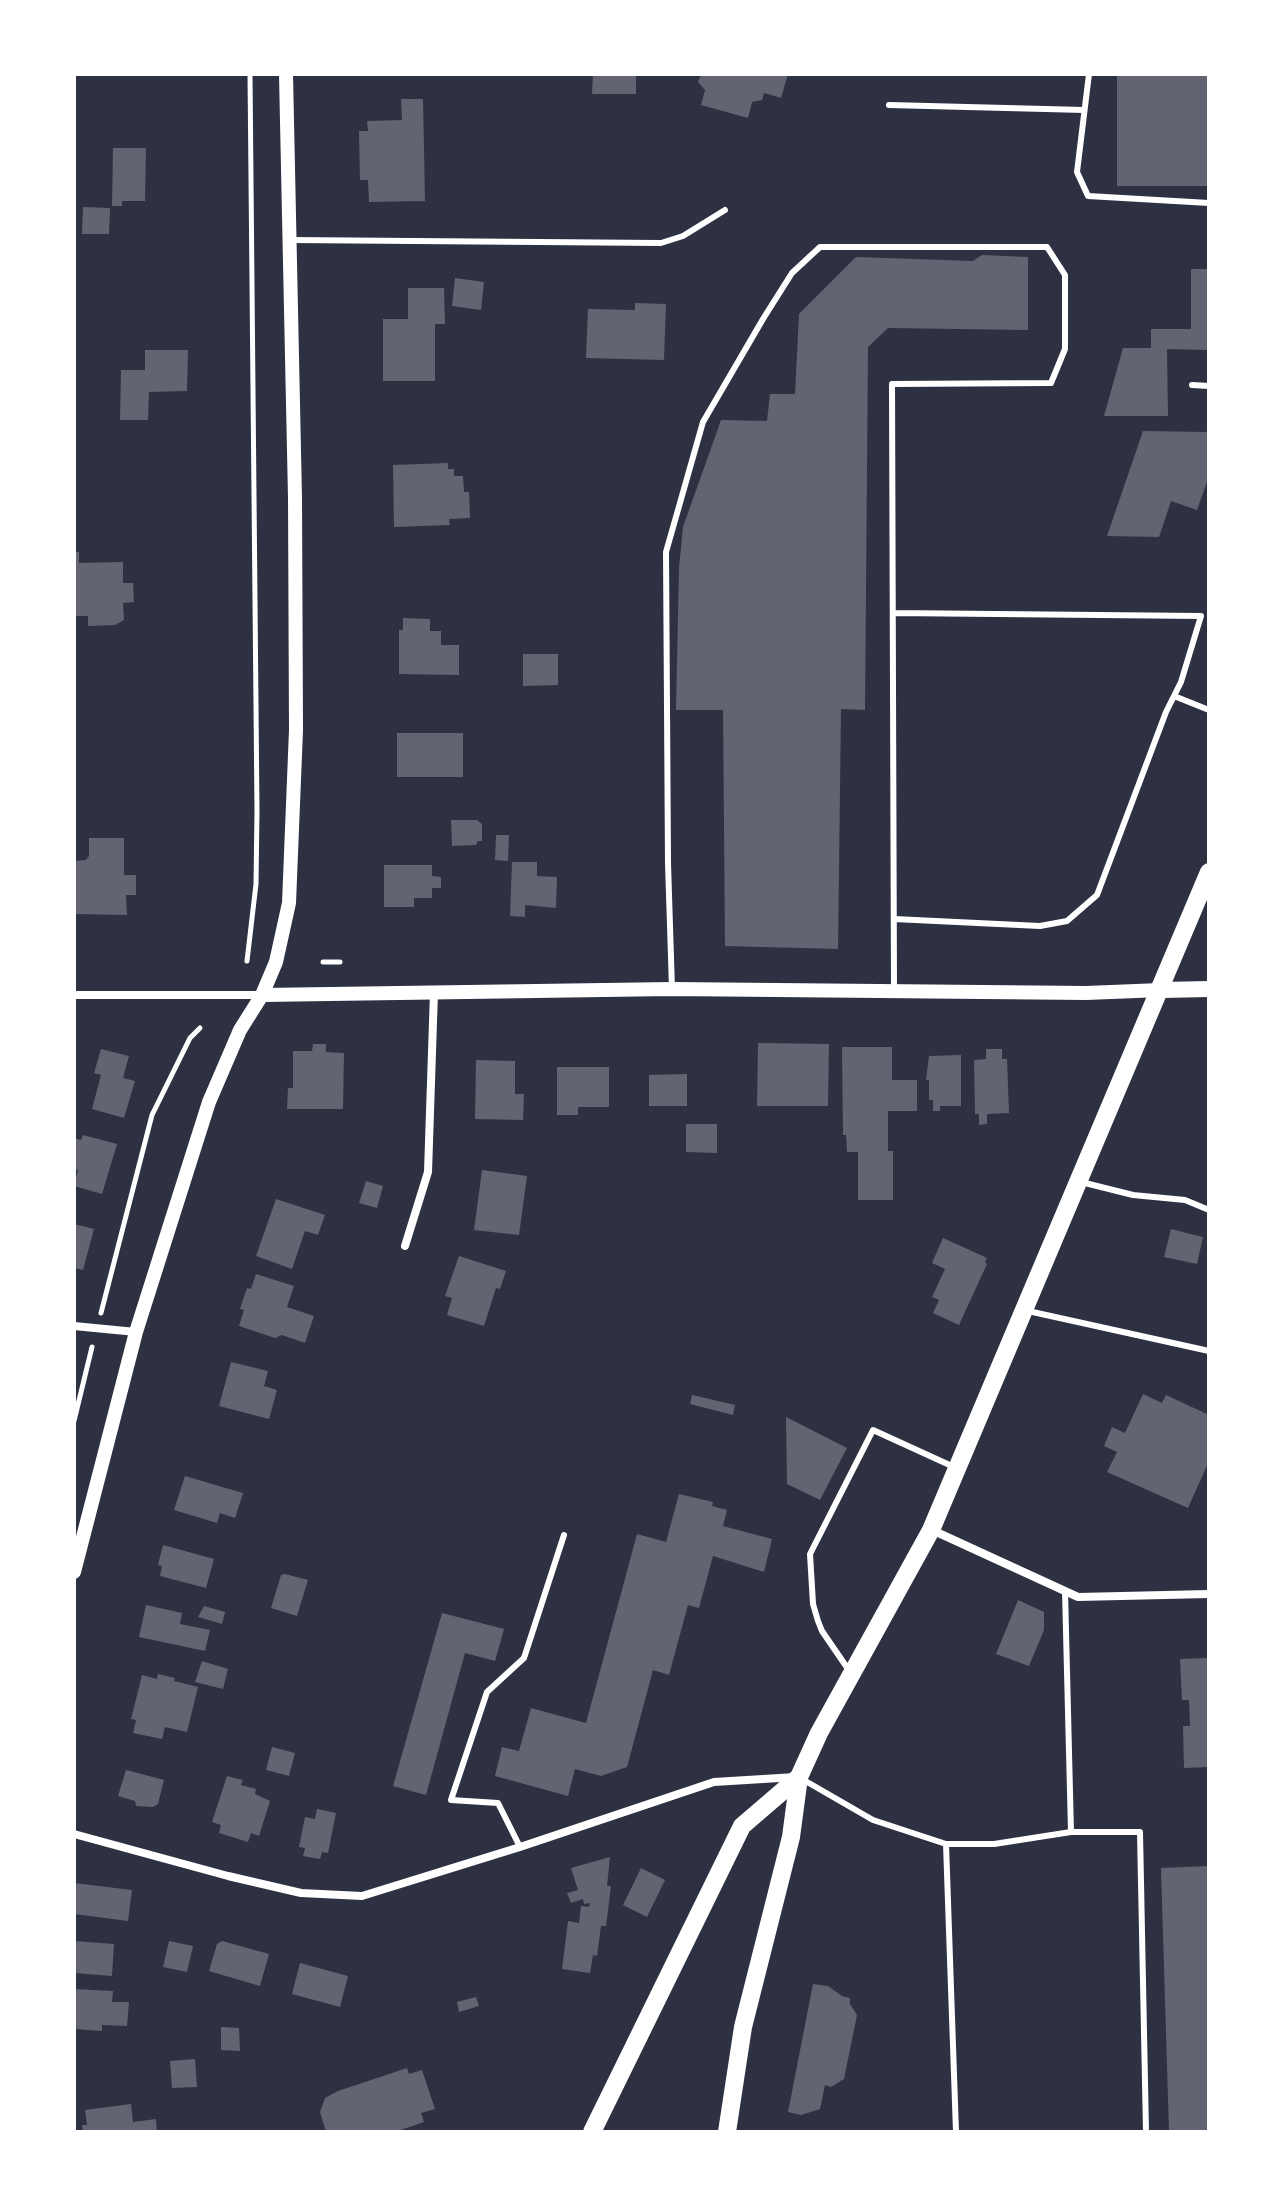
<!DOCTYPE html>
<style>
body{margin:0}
#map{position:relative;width:1283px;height:2206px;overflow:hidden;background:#2d3142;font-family:"IBM Plex Sans",sans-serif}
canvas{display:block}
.frame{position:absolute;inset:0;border:76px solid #fff;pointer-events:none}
</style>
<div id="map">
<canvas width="1283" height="2206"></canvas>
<div class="frame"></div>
</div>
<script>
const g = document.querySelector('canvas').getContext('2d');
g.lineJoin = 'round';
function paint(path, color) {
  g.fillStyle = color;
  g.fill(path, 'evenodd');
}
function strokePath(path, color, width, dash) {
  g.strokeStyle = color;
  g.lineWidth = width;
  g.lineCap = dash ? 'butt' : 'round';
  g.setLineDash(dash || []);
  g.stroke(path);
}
const building = new Path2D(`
 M593 74H636V94H592Z
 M701 74H788L781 98 764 93 762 100 752 102 748 118 701 105 705 90 698 82Z
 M1117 74H1209V186H1117Z
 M401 99H423L425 201 369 202 368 180H360L359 131H368L367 121 402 120Z
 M113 148H146L145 201H122V206H112Z
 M83 207 110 208 109 234H82Z
 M982 255 1028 257V330L888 328 868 347 865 710 841 709 838 949 725 946 723 710H676L679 568 683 527 721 420 767 421 770 394H795L799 314 856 257 973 261Z
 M1191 269H1209V350L1167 349 1168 416H1104L1123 348H1151V329H1191Z
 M455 278 484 282 481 310 452 306Z
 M408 288H444L445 324H435V381H383V319H408Z
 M635 303 666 304 664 360 586 358 588 309 635 310Z
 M145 350H188L187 391 149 392 148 420H120L121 370H145Z
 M1143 431 1209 432V476L1197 510 1171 501 1159 537 1107 536Z
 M448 463V469H454V476H463L464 492H469L470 518 449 519 450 525 394 527 393 465Z
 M74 552H79V563L123 562V583H133L134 602 123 603 124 620 115 625 88 626V616H74Z
 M403 618 430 619V631H441V645H459V675L399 674V630H403Z
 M523 654H558V685L523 686Z
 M397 733H463V777H397Z
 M451 820H477L482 824V841H478L476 845 452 846Z
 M496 835H509L508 861 495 860Z
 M89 838H124V875H136V895H126L127 915 74 914V861L86 860 89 856Z
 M512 862H537V876L557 877 556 908 525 905V917L510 916Z
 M384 865H432V876L441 877V888H432V898H414V907H384Z
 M758 1043 829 1044 828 1106H757Z
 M313 1044H326V1052L344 1053 343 1109H287L288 1088H293V1051H312Z
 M842 1047H892V1080H917V1111H888V1151H893V1200H858V1152H847L846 1135H843Z
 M101 1049 129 1056 123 1078 135 1081 124 1118 92 1109 101 1075 94 1073Z
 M986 1049H1002V1059H1007L1009 1113 987 1114V1124L979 1125V1114H975L974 1060 986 1059Z
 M961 1055V1106H940V1111H933V1100H929V1080H926L929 1056Z
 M476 1060 515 1061V1094H524L523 1120 475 1119Z
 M557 1067H609V1107H578V1115H557Z
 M687 1074V1106H649V1075Z
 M686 1124H717V1153L686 1152Z
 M83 1135 117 1144 102 1194 74 1186 78 1170 74 1169V1138L81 1140Z
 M482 1170 527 1176 519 1235 474 1230Z
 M366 1181 383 1186 377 1208 359 1203Z
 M276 1199 325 1215 318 1235 305 1231 292 1269 256 1256Z
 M74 1224 94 1229 83 1270 74 1268Z
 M1171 1229 1203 1237 1197 1264 1164 1257Z
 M943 1238 987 1258 985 1262 987 1264 959 1325 933 1313 939 1300 932 1297 945 1269 932 1263Z
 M459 1256 506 1271 500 1289 496 1288 484 1326 447 1315 452 1298 445 1296Z
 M256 1274 294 1286 287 1307 314 1316 305 1343 282 1335 275 1338 239 1326 244 1310 240 1309 247 1288 251 1289Z
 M231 1362 268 1371 264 1386 277 1390 269 1419 219 1406Z
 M1143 1394 1162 1403 1166 1395 1209 1415V1461L1188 1508 1107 1472 1117 1452 1104 1446 1112 1427 1125 1433Z
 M692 1395 735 1405 733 1415 690 1404Z
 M786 1417 847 1448 820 1500 787 1484Z
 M185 1476 243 1493 235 1518 220 1513 217 1523 174 1510Z
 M679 1494 713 1502 712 1506 727 1510 723 1526 772 1539 764 1572 713 1556 699 1608 688 1605 669 1675 653 1670 627 1767 601 1776 575 1769 568 1796 495 1776 502 1747 519 1751 531 1708 586 1723 637 1534 666 1542Z
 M163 1545 214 1559 206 1588 160 1576 162 1566 158 1565Z
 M285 1574 308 1580 297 1616 271 1608 281 1575Z
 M1018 1600 1044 1612V1630L1029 1666 996 1654Z
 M146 1605 182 1613 180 1624 210 1630 205 1651 139 1637Z
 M204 1606 225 1612 222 1624 198 1617Z
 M442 1613 504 1629 495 1661 465 1653 426 1795 393 1786Z
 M1209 1658V1767L1184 1768 1183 1726H1190L1189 1700H1182L1180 1659Z
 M202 1661 228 1669 223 1689 195 1682Z
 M158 1674 175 1678 174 1681 198 1687 187 1732 165 1727 162 1739 133 1733 136 1720 131 1719 142 1675 157 1679Z
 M272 1747 295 1753 289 1776 266 1770Z
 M126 1770 164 1780 158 1804 153 1807 136 1806 135 1801 118 1796Z
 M227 1776 243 1780 241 1785 256 1789 255 1794 270 1801 259 1836 251 1833 248 1842 219 1833 221 1825 212 1822Z
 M317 1809 336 1813 328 1853 322 1852 320 1859 303 1856 305 1848 299 1847 305 1817 315 1819Z
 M610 1857 607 1886H611L606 1926H601L597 1956 593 1955 590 1973 562 1969 568 1921 579 1923 581 1906 589 1907 590 1903 584 1904 583 1899 571 1903 567 1893 578 1890 571 1868Z
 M1209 1866V2132H1169L1161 1868Z
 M641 1868 665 1880 647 1917 623 1905Z
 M74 1883 132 1890 128 1921 74 1914Z
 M74 1941 114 1944 112 1976 74 1973Z
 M169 1941 193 1946 187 1972 163 1967Z
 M222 1941 269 1954 260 1986 209 1971 217 1944Z
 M300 1963 348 1976 340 2007 292 1994Z
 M813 1984 828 1986 842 1996 850 1998V2004L857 2015 844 2079 831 2087 825 2085 820 2109 801 2115 788 2112Z
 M74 1989 113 1991 112 2002H129L127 2026 102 2025V2031L74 2029Z
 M476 1997 479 2006 459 2012 457 2002Z
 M221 2027 239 2028 240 2051 221 2050Z
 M195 2059 197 2087 172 2088 170 2061Z
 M407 2068 409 2074 422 2070 435 2109 421 2113 424 2122 395 2132H326L320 2112 325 2098 338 2091Z
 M131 2104 133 2122 156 2119 157 2132H83L82 2125H87L85 2110Z`);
const path = new Path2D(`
 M247 961 256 884 257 811 250 74
 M323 962H340
 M101 1313 152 1115 190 1038 200 1028
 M74 1421 92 1347`);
const service = new Path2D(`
 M1089 74 1077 172 1088 196 1209 203
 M889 105 1084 110
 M290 240 661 243 683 236 725 210
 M1192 385 1209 386
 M893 613 1201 616 1181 682 1166 712 1097 895 1067 921 1040 926 894 919
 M1174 696 1209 710
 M672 989 668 863 666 552 703 422 763 319 792 273 820 247H1047L1065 275V349L1051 383 892 384 894 990
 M1081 1182 1133 1195 1185 1200 1209 1210
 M1028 1311 1209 1351
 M1065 1591 1071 1832
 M848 1669 822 1631 818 1621 813 1604 810 1554 873 1430 954 1467
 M802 1779 873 1820 946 1844H994L1071 1832H1140L1146 2132
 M946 1844 956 2132
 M520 1847 498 1803 451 1800 487 1692 524 1658 564 1535`);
const minor = new Path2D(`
 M74 995H262
 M405 1246 428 1172 434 992
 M74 1326 136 1332
 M932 1530 1078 1597 1209 1594
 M74 1834 228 1876 301 1893 362 1896 520 1847 714 1782 796 1777`);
const tertiary = new Path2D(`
 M262 995 672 989 1086 993 1161 990
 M74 1572 136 1332 209 1102 240 1030 262 995 276 962 289 903 296 730 295 498 286 74`);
const secondary = new Path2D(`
 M1161 990 1209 989`);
const primary = new Path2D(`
 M592 2132 742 1826 799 1777 819 1733 931 1530 1209 872
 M727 2132 743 2027 791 1837 799 1777`);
paint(building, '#626471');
strokePath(path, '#fff', 5);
strokePath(service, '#fff', 6);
strokePath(minor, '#fff', 8);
strokePath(tertiary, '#fff', 14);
strokePath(secondary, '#fff', 16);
strokePath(primary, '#fff', 18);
</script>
